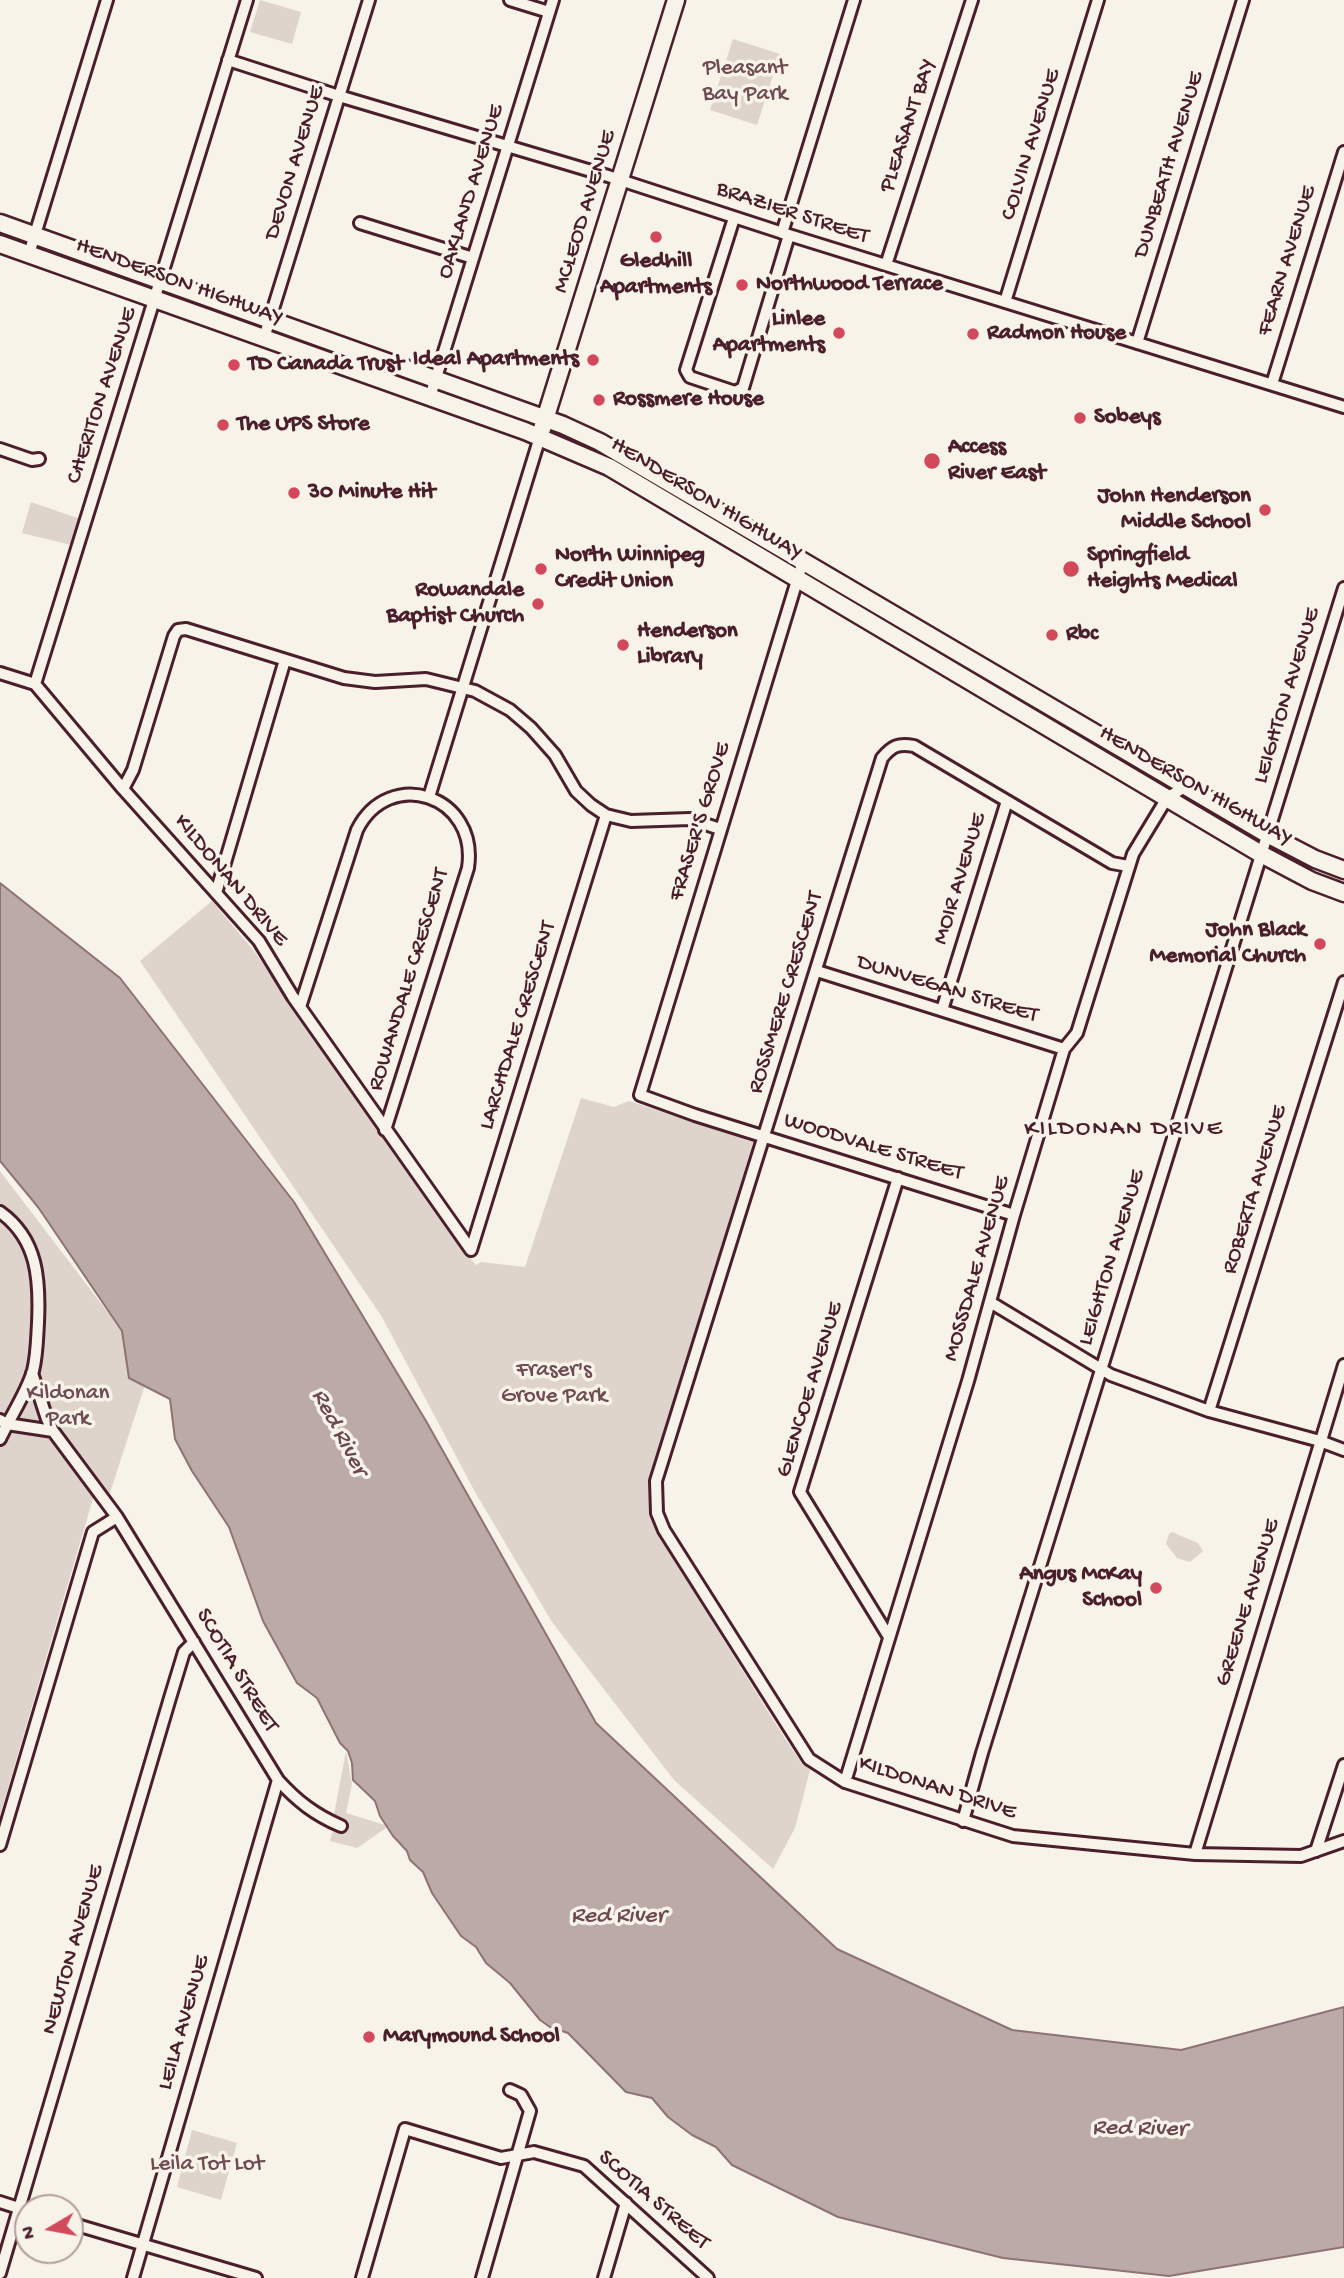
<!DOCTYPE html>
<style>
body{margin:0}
#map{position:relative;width:1344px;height:2278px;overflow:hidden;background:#f7f3e8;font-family:"Gochi Hand",sans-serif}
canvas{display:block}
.north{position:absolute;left:14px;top:2194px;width:70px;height:70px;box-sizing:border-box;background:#f7f3e8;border:2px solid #b29e9c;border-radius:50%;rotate:260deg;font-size:19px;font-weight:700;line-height:28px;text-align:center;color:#4a1f2b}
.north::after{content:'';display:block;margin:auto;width:24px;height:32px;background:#d1495b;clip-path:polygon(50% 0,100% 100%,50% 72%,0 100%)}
</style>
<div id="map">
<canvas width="1344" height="2278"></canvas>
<div class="north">N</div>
</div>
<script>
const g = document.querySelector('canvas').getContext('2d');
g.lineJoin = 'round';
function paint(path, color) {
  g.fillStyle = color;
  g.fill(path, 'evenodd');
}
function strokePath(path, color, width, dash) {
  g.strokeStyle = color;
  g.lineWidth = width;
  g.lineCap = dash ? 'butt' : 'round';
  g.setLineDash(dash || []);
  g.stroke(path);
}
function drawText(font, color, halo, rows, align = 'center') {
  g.font = font + ' "Gochi Hand",sans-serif';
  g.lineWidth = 7;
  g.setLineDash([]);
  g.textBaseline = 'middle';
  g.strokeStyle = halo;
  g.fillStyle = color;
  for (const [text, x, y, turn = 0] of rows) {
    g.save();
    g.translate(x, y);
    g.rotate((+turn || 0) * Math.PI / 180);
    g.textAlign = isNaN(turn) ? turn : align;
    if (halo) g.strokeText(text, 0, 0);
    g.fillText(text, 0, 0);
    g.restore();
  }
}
const green = new Path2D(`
 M260 0 301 12 292 44 250 32Z
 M733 39 780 54 757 125 710 110Z
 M31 502 80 519 71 545 22 533Z
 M212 901 254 951 464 1252 476 1265 481 1262 525 1267 581 1098 614 1107 629 1101 753 1142 650 1479 649 1501 658 1534 777 1726 802 1764 810 1770 795 1828 773 1869 674 1780 552 1622 475 1492 382 1317 140 961Z
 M0 1171 122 1331 129 1378 145 1385 109 1496 97 1485 0 1815Z
 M1172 1532 1198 1543 1203 1551 1190 1562 1177 1558 1166 1544 1169 1534Z
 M346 1751 352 1784 346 1813 385 1825 386 1828 357 1848 330 1841 333 1831 342 1833 345 1820 334 1815Z
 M192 2130 237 2143 221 2200 177 2187Z`);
const water = new Path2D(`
 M0 883 120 978 294 1202 426 1421 596 1723 837 1949 1012 2030 1181 2050 1344 2007V2247L1169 2276 1003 2258 838 2217 732 2165 716 2147 692 2135 668 2117 652 2098 626 2092 568 2033 550 2027 540 2020 510 1983 486 1963 476 1947 461 1936 432 1893 423 1872 410 1860 407 1851 393 1836 380 1816 375 1801 353 1780 352 1763 348 1751 340 1743 317 1698 297 1683 263 1621 229 1527 192 1471 175 1439 170 1399 129 1378 122 1331 38 1207 0 1161Z`);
const street = new Path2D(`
 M510 0 549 12
 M228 60 339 96 608 176 789 235 1344 407
 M734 218 686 370 690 377 735 392 743 388 789 235
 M360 223 473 258
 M782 233 854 0
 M29 254 107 0
 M886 265 972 0
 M1005 302 1098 0
 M264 338 369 0
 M1137 343 1243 0
 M1272 384 1344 152
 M430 397 553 0
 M0 449 32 460 39 459
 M803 561 640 1095 695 1115 1014 1215
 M0 673 35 684 123 789 259 941 293 997 471 1250
 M35 684 247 0
 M123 789 133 770 174 636 178 630 186 629 344 678 375 682 426 679 475 691 510 710 531 728 555 755 576 791 591 805 606 815 631 821 690 819 720 829
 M429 797 540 437
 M1128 866 1112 863 914 746C898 743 892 746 882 758L656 1481 657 1513 664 1530 809 1759 845 1782 1013 1836 1195 1854 1301 1856 1344 1841
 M216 893 285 660
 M817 971 1064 1049
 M300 1007 357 830C389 766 479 795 468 868L385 1130
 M942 1010 1007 801
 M0 1212C38 1239 40 1280 38 1323 37 1339 37 1355 33 1371 26 1394 10 1417 0 1439
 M471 1250 606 815
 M990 1302 1111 1375 1209 1411 1320 1441 1344 1450
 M32 1373 47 1419 53 1431 117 1517 278 1780C297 1801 315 1815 341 1826
 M1209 1411 1344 982
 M0 1420 7 1424 53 1431
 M889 1637 800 1492 898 1178
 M845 1782 968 1381 1014 1215 1064 1049 1077 1033 1133 854 1167 798 1186 786
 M963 1821 982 1753 1344 588
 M0 1845 93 1532 117 1517
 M1316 1851 1344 1765
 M1195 1854 1344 1365
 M0 2202 28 2211
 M70 2223 256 2278
 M0 2273 170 1698 184 1652 194 1642
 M133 2278 278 1780
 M362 2278 405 2129 501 2158 534 2152 584 2166 708 2278
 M482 2278 530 2111 521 2095 510 2090
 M604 2278 626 2203`);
const secondary = new Path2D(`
 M0 223 563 425 600 442 1267 834 1315 859 1344 870
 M0 244 525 431 609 467 1261 854 1312 881 1344 893
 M542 429 676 0`);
const markers = [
 [656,237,7,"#d1495b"],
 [742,285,7,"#d1495b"],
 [839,333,7,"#d1495b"],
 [973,334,7,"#d1495b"],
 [593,360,7,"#d1495b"],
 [234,365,7,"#d1495b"],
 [599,400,7,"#d1495b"],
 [1080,418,7,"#d1495b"],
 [223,425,7,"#d1495b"],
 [932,461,9,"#d1495b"],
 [294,493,7,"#d1495b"],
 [1265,510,7,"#d1495b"],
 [541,569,7,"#d1495b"],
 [1071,569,9,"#d1495b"],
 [538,604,7,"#d1495b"],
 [1052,635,7,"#d1495b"],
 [623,645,7,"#d1495b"],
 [1320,944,7,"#d1495b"],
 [1156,1588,7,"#d1495b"],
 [369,2037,7,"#d1495b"]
];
const parkNames = [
 ["Pleasant",745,69],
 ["Bay Park",745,95],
 ["Fraser's",554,1371],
 ["Grove Park",554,1397],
 ["Kildonan",68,1394],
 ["Park",68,1420],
 ["Leila Tot Lot",207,2165]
];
const streetNames = [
 ["PLEASANT BAY",909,126,-72],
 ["COLVIN AVENUE",1032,145,-73],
 ["DEVON AVENUE",296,163,-73],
 ["DUNBEATH AVENUE",1170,165,-73],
 ["OAKLAND AVENUE",472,192,-73],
 ["MCLEOD AVENUE",586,212,-73],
 ["BRAZIER STREET",792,214,18],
 ["FEARN AVENUE",1288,261,-73],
 ["HENDERSON HIGHWAY",179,283,20],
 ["CHERITON AVENUE",103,396,-72],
 ["HENDERSON HIGHWAY",706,500,31],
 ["LEIGHTON AVENUE",1288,696,-73],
 ["HENDERSON HIGHWAY",1195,787,30],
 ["FRASER'S GROVE",701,822,-73],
 ["MOIR AVENUE",961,879,-73],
 ["KILDONAN DRIVE",230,881,50],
 ["ROWANDALE CRESCENT",410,980,-73],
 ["DUNVEGAN STREET",947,990,17],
 ["ROSSMERE CRESCENT",787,993,-73],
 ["LARCHDALE CRESCENT",519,1026,-73],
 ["WOODVALE STREET",873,1148,17],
 ["ROBERTA AVENUE",1256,1190,-73],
 ["LEIGHTON AVENUE",1113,1258,-73],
 ["MOSSDALE AVENUE",978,1269,-74],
 ["GLENCOE AVENUE",811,1390,-73],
 ["GREENE AVENUE",1249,1603,-73],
 ["SCOTIA STREET",236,1671,59],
 ["KILDONAN DRIVE",937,1789,18],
 ["NEWTON AVENUE",74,1950,-74],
 ["LEILA AVENUE",185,2023,-74],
 ["SCOTIA STREET",653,2201,41]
];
const poiNames = [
 ["Gledhill",656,262,"center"],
 ["Apartments",656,288,"center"],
 ["Northwood Terrace",756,285],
 ["Linlee",825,320,"right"],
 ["Apartments",825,346,"right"],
 ["Radmon House",987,334],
 ["Ideal Apartments",579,360,"right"],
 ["TD Canada Trust",248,365],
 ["Rossmere House",613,400],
 ["Sobeys",1094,418],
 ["The UPS Store",237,425],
 ["Access",948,448],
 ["River East",948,474],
 ["30 Minute Hit",308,493],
 ["John Henderson",1251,497,"right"],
 ["Middle School",1251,523,"right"],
 ["North Winnipeg",555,556],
 ["Credit Union",555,582],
 ["Springfield",1087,556],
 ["Heights Medical",1087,582],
 ["Rowandale",524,591,"right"],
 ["Baptist Church",524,617,"right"],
 ["Henderson",637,632],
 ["Library",637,658],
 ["Rbc",1066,635],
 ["John Black",1306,931,"right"],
 ["Memorial Church",1306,957,"right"],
 ["Angus McKay",1142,1575,"right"],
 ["School",1142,1601,"right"],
 ["Marymound School",383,2037]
];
const neighbourhoodNames = [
 ["KILDONAN DRIVE",1124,1130]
];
const waterNames = [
 ["Red River",338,1433,62],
 ["Red River",618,1917],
 ["Red River",1139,2130,1]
];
paint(green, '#ded4cc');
paint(water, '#bcaaa7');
strokePath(water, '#8e7275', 2);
strokePath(street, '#4a1f2b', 16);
strokePath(secondary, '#4a1f2b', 21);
strokePath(street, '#f7f3e8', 10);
strokePath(secondary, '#f7f3e8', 16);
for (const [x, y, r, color] of markers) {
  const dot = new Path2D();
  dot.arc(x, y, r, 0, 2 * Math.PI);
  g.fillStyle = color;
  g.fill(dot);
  strokePath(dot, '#f7f3e8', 2.5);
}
drawText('23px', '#6f4c53', '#f7f3e8', parkNames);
drawText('23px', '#4a1f2b', '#f7f3e8', streetNames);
drawText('bold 23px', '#4a1f2b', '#f7f3e8', poiNames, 'left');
g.letterSpacing = '2px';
drawText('24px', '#4a1f2b', '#f7f3e8', neighbourhoodNames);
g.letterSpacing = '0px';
drawText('italic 24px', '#6c4950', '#f7f3e8', waterNames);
</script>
